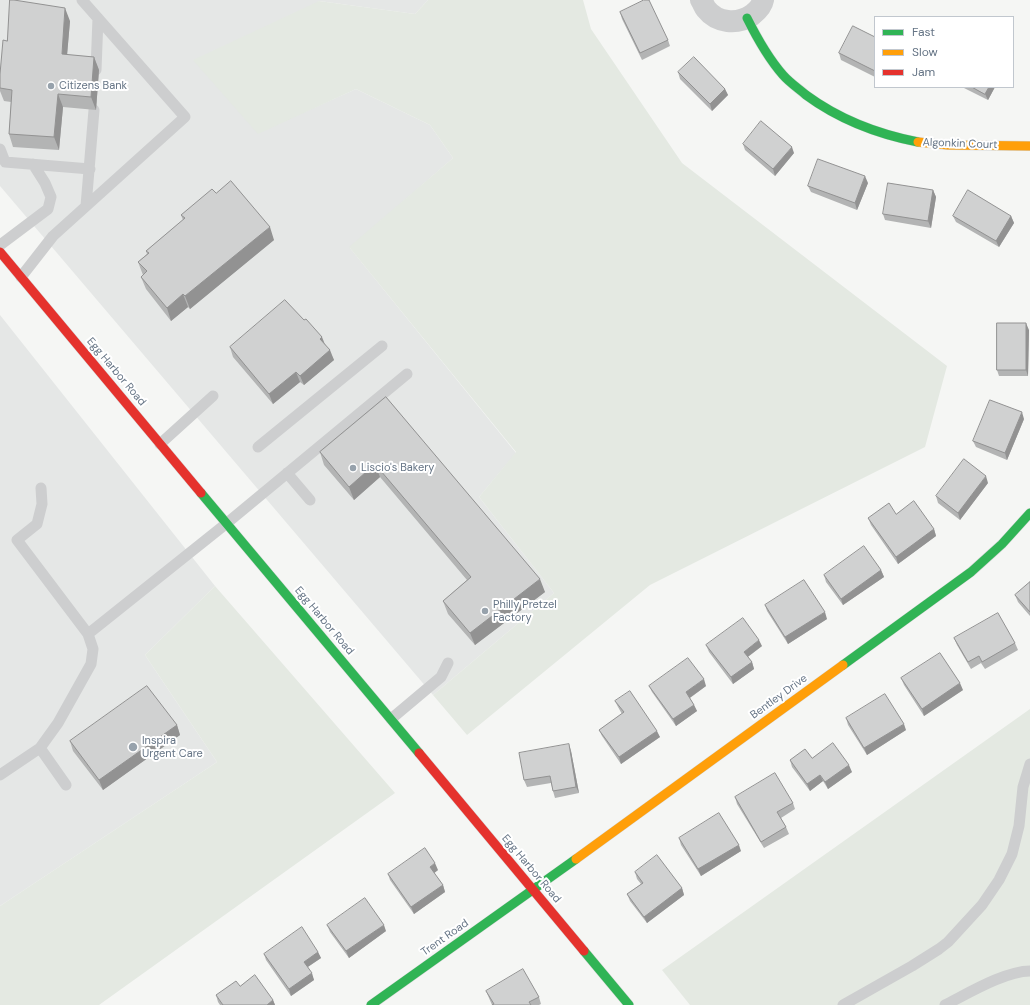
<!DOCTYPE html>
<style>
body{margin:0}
#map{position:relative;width:1030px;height:1005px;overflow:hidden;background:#f5f6f4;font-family:"DM Sans",sans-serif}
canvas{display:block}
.legend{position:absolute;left:874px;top:16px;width:140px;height:72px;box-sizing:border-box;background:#fff;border:1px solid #c1c7ce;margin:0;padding:5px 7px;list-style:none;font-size:12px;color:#657485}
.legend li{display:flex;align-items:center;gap:8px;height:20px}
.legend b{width:20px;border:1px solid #c1c7ce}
</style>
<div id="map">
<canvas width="1030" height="1005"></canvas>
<ul class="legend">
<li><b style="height:5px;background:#30b455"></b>Fast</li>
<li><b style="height:5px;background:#ff9f0a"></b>Slow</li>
<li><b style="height:5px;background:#e5322d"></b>Jam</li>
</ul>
</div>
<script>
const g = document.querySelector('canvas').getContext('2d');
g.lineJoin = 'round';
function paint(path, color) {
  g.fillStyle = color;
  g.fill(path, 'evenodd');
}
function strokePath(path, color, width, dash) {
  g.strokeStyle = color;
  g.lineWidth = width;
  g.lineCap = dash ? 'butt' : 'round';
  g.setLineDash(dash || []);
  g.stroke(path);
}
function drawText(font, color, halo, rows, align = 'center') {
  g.font = font + ' "DM Sans",sans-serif';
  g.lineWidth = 4;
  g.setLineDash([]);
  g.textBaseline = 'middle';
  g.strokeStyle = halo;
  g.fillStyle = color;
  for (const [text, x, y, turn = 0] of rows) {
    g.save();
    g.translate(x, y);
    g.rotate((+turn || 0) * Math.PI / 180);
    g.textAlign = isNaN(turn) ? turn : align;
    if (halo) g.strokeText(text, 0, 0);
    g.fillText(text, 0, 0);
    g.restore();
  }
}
const built = new Path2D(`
 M0 0H428L415 14 319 1 257 133 356 89 430 125 453 158 350 248 516 453 479 497 554 593 433 695 0 186Z
 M0 315 215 586 145 655 217 762 0 906Z`);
const green = new Path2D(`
 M428 0H583L591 29 682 163 947 366 925 447 650 585 467 735 433 695 554 593 479 497 516 452 349 247 453 158 430 125 356 89 258 134 193 60 319 1 415 14Z
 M215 586 395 793 99 1005H0V906L217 762 145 655Z
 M1030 709V1005H690L662 970Z`);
const lane = new Path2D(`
 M96 70 98 18
 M0 149 5 162 90 169
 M86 206 94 110
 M0 245 48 209 51 197 45 183 33 164
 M21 277 53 236 185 117 82 0
 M160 444 213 396
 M258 447 382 346
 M287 473 310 500
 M41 488 42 504 37 524 17 540 88 634 227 523 407 374
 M391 719 441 677 448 663
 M40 748 66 785
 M0 775 40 748 58 723 91 664 93 649 88 634
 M843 1005 912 966 939 949 948 942 982 905 999 880 1012 854 1019 826 1023 787 1030 764
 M945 1005C967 994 1005 971 1030 971`);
const street = new Path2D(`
 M701 0C703 3 704 6 706 9 717 23 737 25 752 15 757 11 762 6 763 0`);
const fast = new Path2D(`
 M747 18C757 38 768 58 783 75 790 83 798 88 806 95 840 120 877 134 918 142
 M201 493 419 753
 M843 665 971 572 1002 544 1030 513
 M584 951 629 1005
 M371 1005 576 859`);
const slow = new Path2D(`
 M918 142 948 145 1030 146
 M576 859 843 665`);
const jam = new Path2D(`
 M0 252 201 493
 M419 753 584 951`);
const wall = new Path2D(`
 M620 12 668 40 670 46 642 60 622 19Z
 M70 21 67 55 94 57 99 70 96 110 63 107 59 150 13 147 9 134 11 102 4 101 0 91V74L7 41Z
 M875 37V77L841 60 839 53Z
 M678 72 725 89 728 95 712 111 680 79Z
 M962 87H995L988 100Z
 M743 144 794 153 775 176 745 150Z
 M868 183 857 210 811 192 808 186Z
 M933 190 936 197 931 228 885 220 883 214Z
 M216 193 274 240 190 309 188 307 171 321 146 289 141 277 143 275 138 262 147 254 146 251 183 220 181 215Z
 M953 216H1011L1014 223 999 247 956 222Z
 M1029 330 1028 376H999L997 370Z
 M325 344 334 360 304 385 300 382 273 404 233 357 230 347Z
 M386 397 545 592 475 645 448 614 443 601 467 580 380 477 354 500 324 465 320 452Z
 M1024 419 1007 460 976 447 973 441Z
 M988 483 960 520 938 503 936 496Z
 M896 514 934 529 936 536 898 564 871 525 868 518Z
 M881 570 884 577 843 605 826 582 824 575Z
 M1030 582V616L1018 602 1015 595Z
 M765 605 827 619 788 644 767 611Z
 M954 638 1015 643 1018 650 985 669 981 663 971 669 957 645Z
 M706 645 762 646 748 657 752 662 754 669 733 684 709 652Z
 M901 678 963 690 924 716 904 685Z
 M649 686H706L690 698 694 705 697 711 676 726 652 692Z
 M615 701 660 737 621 764 602 736 599 730 622 714 618 707Z
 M846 718 906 730 867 755 848 725Z
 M177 725 180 735 103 790 73 751 70 741Z
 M571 751 579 793 555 798 553 791 551 783 527 787 524 780Z
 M790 760 852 772 828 789 823 781 810 791 792 767Z
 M735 797 793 803 795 809 781 818 786 827 789 834 764 848 737 804Z
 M679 838 741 851 701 876 681 845Z
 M438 870 434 873 443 885 445 892 414 914 390 880 388 874Z
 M635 872 682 888 684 895 647 923 630 901 627 894 641 884 637 879Z
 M327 925 386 931 349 958 330 932Z
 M318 952 321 958 308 967 314 980 291 996 266 960 264 954Z
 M240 986 273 1000 275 1005H220L218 1002 216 995Z
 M486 991 539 997 541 1004 539 1005H492Z`);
const shadedWall = new Path2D(`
 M65 8 70 21 66 67 62 54Z
 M94 57 99 70 96 110 91 97Z
 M989 87H995L988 100 985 94Z
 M725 89 728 95 712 111 710 104Z
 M58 94 63 107 59 150 54 137Z
 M792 147 794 153 775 176 773 169Z
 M865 176 868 183 857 210 855 203Z
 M933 190 936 197 931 228 928 221Z
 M1011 216 1014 223 999 247 996 241Z
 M270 227 274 240 190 309 185 296Z
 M183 294 188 307 171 321 167 308Z
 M1026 323 1029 330 1028 376 1026 370Z
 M322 337 326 347 320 339Z
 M330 350 334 360 304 385 300 376Z
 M296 372 300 382 273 404 269 394Z
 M1022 412 1024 419 1007 460 1005 453Z
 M375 464 380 477 354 500 349 487Z
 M986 476 988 483 960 520 958 513Z
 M934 529 936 536 898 564 896 557Z
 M881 570 884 577 843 605 841 599Z
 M540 579 545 592 475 645 470 633Z
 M825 612 827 619 788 644 785 637Z
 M759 640 762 646 746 658 744 652Z
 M752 662 754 669 733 684 731 677Z
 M704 679 706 686 688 699 686 692Z
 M960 683 963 690 924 716 922 709Z
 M694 705 697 711 676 726 673 719Z
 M904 724 906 730 867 755 864 748Z
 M177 725 180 735 103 790 99 780Z
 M657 731 660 737 621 764 619 757Z
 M569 744 571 751 579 793 576 787Z
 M849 765 852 772 828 789 825 782Z
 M820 775 823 781 810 791 807 784Z
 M739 845 741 851 701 876 698 869Z
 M435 863 438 870 433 874 430 867Z
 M443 885 445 892 414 914 411 907Z
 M682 888 684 895 647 923 644 917Z
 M384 925 386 931 349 958 346 951Z
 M318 952 321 958 306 968 304 962Z
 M312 973 314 980 291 996 289 989Z
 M273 1000 275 1005H267Z`);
const building = new Path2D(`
 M10 0H14L65 8 62 54 94 57 91 97 58 94 54 137 9 134 12 90 0 88V74L3 40 7 41Z
 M644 0H649L668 40 640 53 620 12Z
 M853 26 875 37V71L839 53Z
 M694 57 725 89 710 104 678 72Z
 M972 87H989L985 94Z
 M761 121 792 147 773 169 743 144Z
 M818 159 865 176 855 203 808 186Z
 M231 181 270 227 185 296 183 294 167 308 141 277 147 271 138 262 149 253 146 251 185 218 181 215 212 189 216 193Z
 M888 183 933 190 928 221 883 214Z
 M968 190 1011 216 996 241 953 216Z
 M285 300 304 320 306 319 322 337 320 339 330 350 300 376 296 372 269 394 230 347Z
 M997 323H1026V370H997Z
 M386 397 540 579 470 633 443 601 471 577 375 464 349 487 320 452Z
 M990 400 1022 412 1005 453 973 441Z
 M964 459 986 476 958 513 936 496Z
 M914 501 934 529 896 557 868 518 889 503 896 514Z
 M864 546 881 570 841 599 824 575Z
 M804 580 825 612 785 637 765 605Z
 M1030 582V612L1015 595Z
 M998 613 1015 643 982 662 979 656 968 662 954 638Z
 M743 618 759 640 744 652 752 662 731 677 706 645Z
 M940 653 960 683 922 709 901 678Z
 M688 658 704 679 686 692 694 705 673 719 649 686Z
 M147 686 177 725 99 780 70 741Z
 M630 691 657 731 619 757 599 730 624 712 615 701Z
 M885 694 904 724 864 748 846 718Z
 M833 743 849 765 825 782 820 775 807 784 790 760 805 749 812 758Z
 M569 744 576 787 553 791 550 776 524 780 519 753Z
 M775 773 793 803 777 812 786 827 761 842 735 797Z
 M719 813 739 845 698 869 679 838Z
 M425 848 435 863 430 867 443 885 411 907 388 874Z
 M657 855 682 888 644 917 627 894 643 883 635 872Z
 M365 898 384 925 346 951 327 925Z
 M302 927 318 952 304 962 312 973 289 989 264 954Z
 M523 969 539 997 529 1002 531 1005H492L494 1004 486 991Z
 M255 975 273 1000 267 1005H223L216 995 236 981 240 986Z`);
const markers = [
 [51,86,4,"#97a2ac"],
 [353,468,4,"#97a2ac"],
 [485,611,4,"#97a2ac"],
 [133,747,5,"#97a2ac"]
];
const poiNames = [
 ["Citizens Bank",59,86],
 ["Liscio's Bakery",361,468],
 ["Philly Pretzel",493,605],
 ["Factory",493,618],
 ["Inspira",142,741],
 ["Urgent Care",142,754]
];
const streetNames = [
 ["Algonkin Court",960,144,2],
 ["Egg Harbor Road",116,372,50],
 ["Egg Harbor Road",324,621,50],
 ["Bentley Drive",779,697,-36],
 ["Egg Harbor Road",531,869,50],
 ["Trent Road",445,938,-35]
];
paint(built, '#e5e7e6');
paint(green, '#e4e9e2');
strokePath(fast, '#d2d4d4', 10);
strokePath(slow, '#d2d4d4', 10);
strokePath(jam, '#d2d4d4', 10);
strokePath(lane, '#cdcecf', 11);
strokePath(street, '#cdcecf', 22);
strokePath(fast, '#30b455', 9);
strokePath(slow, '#ff9f0a', 9);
strokePath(jam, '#e5322d', 9);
paint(wall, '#b3b4b4');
paint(shadedWall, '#929292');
paint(building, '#d0d1d1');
strokePath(building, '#929292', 1);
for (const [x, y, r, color] of markers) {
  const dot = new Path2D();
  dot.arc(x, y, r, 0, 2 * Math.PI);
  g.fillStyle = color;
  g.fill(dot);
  strokePath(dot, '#fff', 1.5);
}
drawText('11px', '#657485', '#fff', poiNames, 'left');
drawText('11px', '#657485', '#fff', streetNames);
</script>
